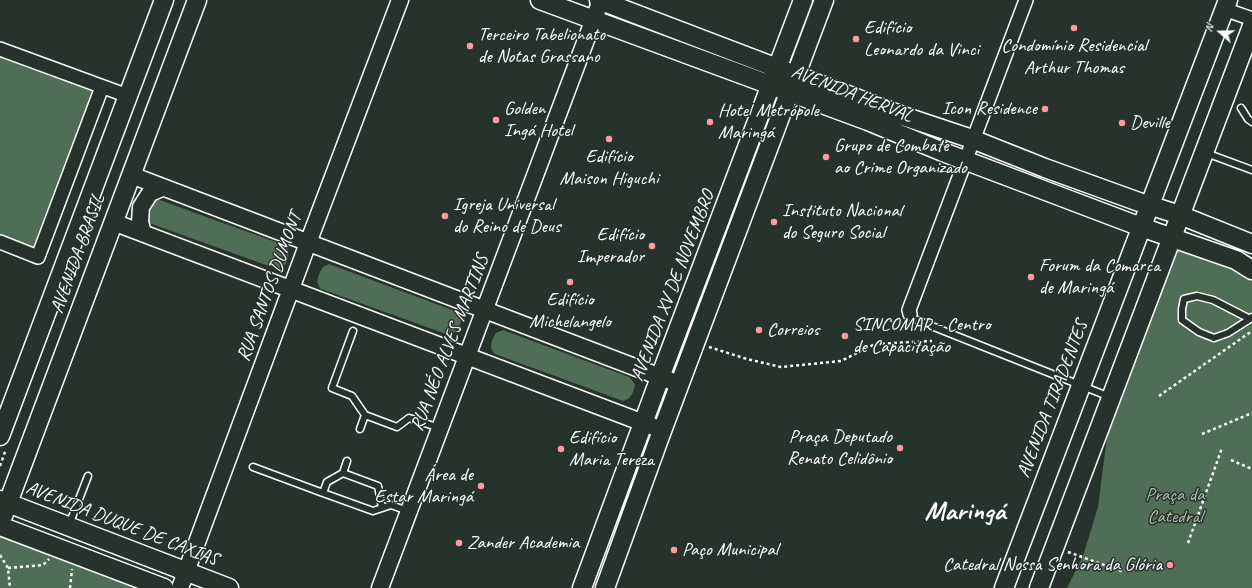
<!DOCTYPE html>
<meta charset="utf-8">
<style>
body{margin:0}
#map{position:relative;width:1252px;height:588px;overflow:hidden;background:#26332d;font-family:Caveat,sans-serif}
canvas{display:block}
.north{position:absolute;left:1200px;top:12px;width:40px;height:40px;-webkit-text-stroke:3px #26332d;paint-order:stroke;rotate:290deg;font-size:11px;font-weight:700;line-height:16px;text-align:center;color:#fff}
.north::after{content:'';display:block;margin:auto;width:14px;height:18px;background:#fff;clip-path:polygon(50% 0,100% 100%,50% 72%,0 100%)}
</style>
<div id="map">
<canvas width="1252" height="588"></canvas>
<div class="north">N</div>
</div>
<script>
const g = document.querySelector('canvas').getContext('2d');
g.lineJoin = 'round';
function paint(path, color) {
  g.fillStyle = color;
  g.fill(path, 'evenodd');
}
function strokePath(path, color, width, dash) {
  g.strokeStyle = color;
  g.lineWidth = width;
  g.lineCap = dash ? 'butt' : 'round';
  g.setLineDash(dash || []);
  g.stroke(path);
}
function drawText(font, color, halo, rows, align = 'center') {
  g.font = font + ' Caveat,sans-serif';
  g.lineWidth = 3;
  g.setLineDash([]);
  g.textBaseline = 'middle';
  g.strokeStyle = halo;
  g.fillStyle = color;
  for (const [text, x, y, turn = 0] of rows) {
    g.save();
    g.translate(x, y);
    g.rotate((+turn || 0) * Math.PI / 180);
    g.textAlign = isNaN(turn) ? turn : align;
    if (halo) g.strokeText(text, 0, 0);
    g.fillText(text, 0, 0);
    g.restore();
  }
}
const green = new Path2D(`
 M0 49 102 87 38 257 0 242Z
 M157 199 284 245 288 249C289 259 288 267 277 269L149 223 146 220C148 211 147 202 157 199Z
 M1171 237 1252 270V588H1067L1083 556 1098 507 1112 398Z
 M329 264 455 311 461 318C461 326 457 333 449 335L321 289C314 282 319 274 323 267Z
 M503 330 629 377 635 384C634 392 631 399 623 401L495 354C488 348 492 340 496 333Z
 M0 526 164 588H0Z`);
const path = new Path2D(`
 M709 347 747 359 781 367 841 361 875 344 932 341
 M1159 396 1252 331
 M1202 434 1252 413
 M1231 460 1252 469
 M0 466 6 449
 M1188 543 1222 448
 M1068 552 1124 572
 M0 555 8 568 10 588
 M8 568 43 565 49 559
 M70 588 72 569`);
const service = new Path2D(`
 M1241 108 1248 119 1252 122
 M1206 153 1252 170
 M910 314 912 318 939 329 1110 397
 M1250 319 1213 300 1197 296 1184 299 1182 309V320L1199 332 1214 338 1228 333 1250 319 1252 317
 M353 331 332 388 352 396 365 415 397 427 409 418 440 428
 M360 429 365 415
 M347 461 343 473 327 482 323 493 373 511 391 505 408 511
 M253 467 323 493
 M343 473 378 486 382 508
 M69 525 88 476`);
const minor = new Path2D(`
 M1224 9 1252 19
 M0 49 128 96
 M0 242 38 257 102 87
 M910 314 909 310 1026 0`);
const tertiary = new Path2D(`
 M131 175 679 384
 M113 222 662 430
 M143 233 140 222 141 207 150 193 162 188
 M180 588 308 243 400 0
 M380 588 601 0`);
const secondary = new Path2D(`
 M540 0 868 121 943 152 1141 227 1236 260 1252 270
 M599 0 903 116 972 139 1045 168 1139 202 1180 215 1252 244
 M0 436 164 0
 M0 500 229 588
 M0 524 197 0
 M0 526 164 588
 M582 588 665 364 803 0
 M605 588 659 439 824 0
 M1004 588 1228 0
 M1039 588 1252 26`);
const markers = [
 [1074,28,4,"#ff9aa2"],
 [856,39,4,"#ff9aa2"],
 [470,46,4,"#ff9aa2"],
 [1045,109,4,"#ff9aa2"],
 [496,120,4,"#ff9aa2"],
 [710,122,4,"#ff9aa2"],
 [1122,123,4,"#ff9aa2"],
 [609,139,4,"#ff9aa2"],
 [826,157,4,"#ff9aa2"],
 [445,216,4,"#ff9aa2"],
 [774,222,4,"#ff9aa2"],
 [652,246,4,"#ff9aa2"],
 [1031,277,4,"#ff9aa2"],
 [570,282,4,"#ff9aa2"],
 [759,330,4,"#ff9aa2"],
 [845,336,4,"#ff9aa2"],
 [900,448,4,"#ff9aa2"],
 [561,449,4,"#ff9aa2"],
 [481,486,4,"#ff9aa2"],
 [459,543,4,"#ff9aa2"],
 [674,550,4,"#ff9aa2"],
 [1170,565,4,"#ff9aa2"]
];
const poiNames = [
 ["Edifício",864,28],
 ["Leonardo da Vinci",864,50],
 ["Terceiro Tabelionato",478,35],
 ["de Notas Grassano",478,57],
 ["Condomínio Residencial",1074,46,"center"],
 ["Arthur Thomas",1074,68,"center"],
 ["Golden",504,109],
 ["Ingá Hotel",504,131],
 ["Icon Residence",1037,109,"right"],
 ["Hotel Metrópole",718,111],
 ["Maringá",718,133],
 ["Deville",1130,123],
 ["Grupo de Combate",834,146],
 ["ao Crime Organizado",834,168],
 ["Edifício",609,157,"center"],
 ["Maison Higuchi",609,179,"center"],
 ["Igreja Universal",453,205],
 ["do Reino de Deus",453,227],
 ["Instituto Nacional",782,211],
 ["do Seguro Social",782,233],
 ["Edifício",644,235,"right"],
 ["Imperador",644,257,"right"],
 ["Forum da Comarca",1039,266],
 ["de Maringá",1039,288],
 ["Edifício",570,300,"center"],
 ["Michelangelo",570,322,"center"],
 ["SINCOMAR - Centro",853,325],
 ["de Capacitação",853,347],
 ["Correios",767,330],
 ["Praça Deputado",892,437,"right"],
 ["Renato Celidônio",892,459,"right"],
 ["Edifício",569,438],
 ["Maria Tereza",569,460],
 ["Área de",473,475,"right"],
 ["Estar Maringá",473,497,"right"],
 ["Zander Academia",467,543],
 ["Paço Municipal",682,550],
 ["Catedral Nossa Senhora da Glória",1162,565,"right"]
];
const streetNames = [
 ["AVENIDA HERVAL",852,94,21],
 ["AVENIDA BRASIL",78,254,-70],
 ["AVENIDA XV DE NOVEMBRO",673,286,-69],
 ["RUA SANTOS DUMONT",270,287,-70],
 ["RUA NÉO ALVES MARTINS",450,343,-69],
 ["AVENIDA TIRADENTES",1053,399,-69],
 ["AVENIDA DUQUE DE CAXIAS",122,524,21]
];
const parkNames = [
 ["Praça da",1175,495],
 ["Catedral",1175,517]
];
const townNames = [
 ["Maringá",965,512]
];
paint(green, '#506e56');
strokePath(service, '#fff', 9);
strokePath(minor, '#fff', 16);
strokePath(tertiary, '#fff', 19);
strokePath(secondary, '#fff', 21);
strokePath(path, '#fff', 2.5, [3, 3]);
strokePath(service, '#26332d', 6);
strokePath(minor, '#26332d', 13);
strokePath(tertiary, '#26332d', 16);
strokePath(secondary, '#26332d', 18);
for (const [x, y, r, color] of markers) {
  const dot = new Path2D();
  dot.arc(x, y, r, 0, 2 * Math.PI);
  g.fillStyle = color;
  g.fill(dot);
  strokePath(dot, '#26332d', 1.5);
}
drawText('19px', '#fff', '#26332d', poiNames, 'left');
drawText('19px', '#fff', '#26332d', streetNames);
drawText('19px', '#b0beb3', '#26332d', parkNames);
drawText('bold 27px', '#fff', '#26332d', townNames);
</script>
